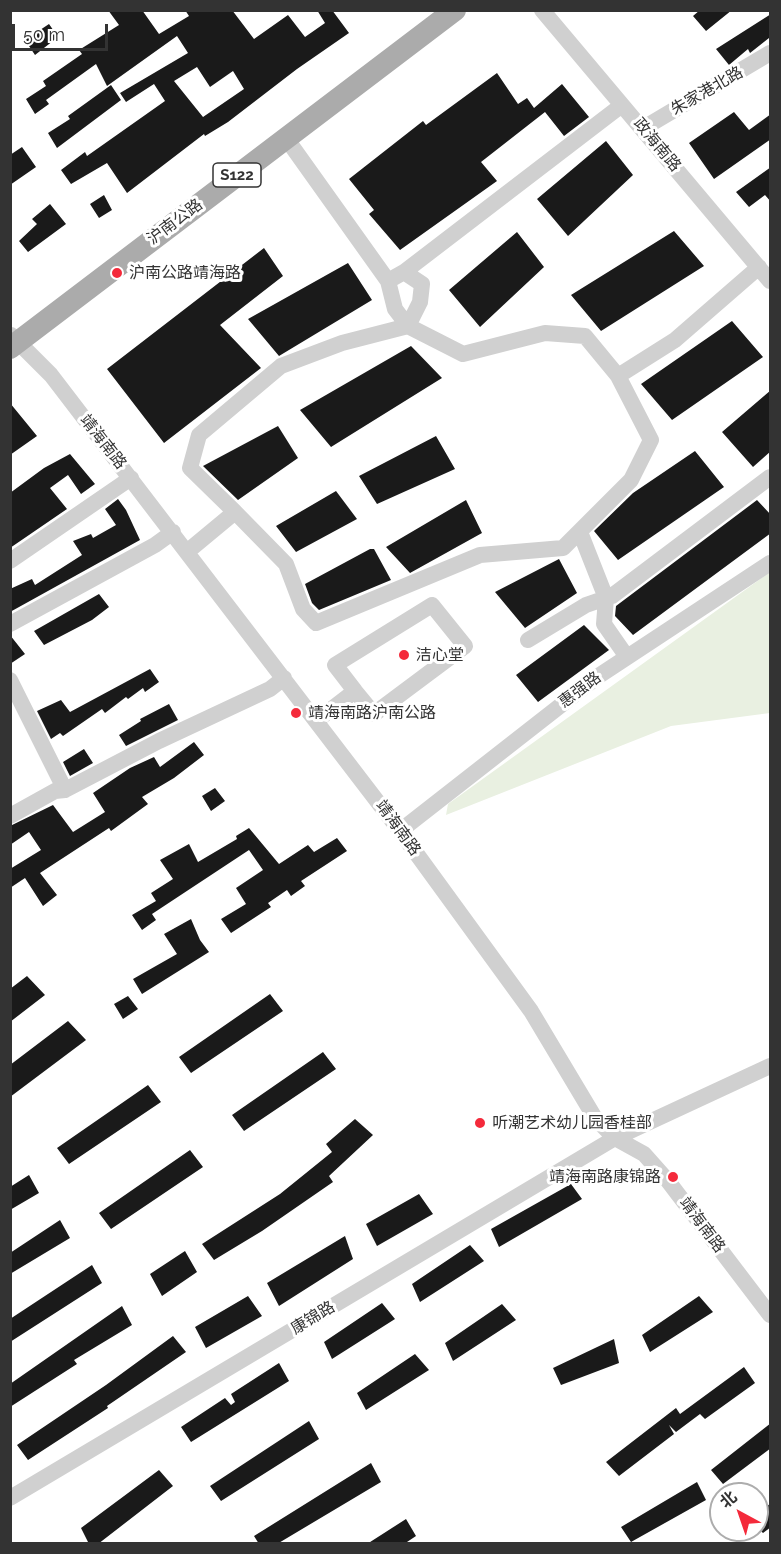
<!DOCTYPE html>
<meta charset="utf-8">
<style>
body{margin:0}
#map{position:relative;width:781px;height:1554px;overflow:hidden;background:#fff;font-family:Raleway,"Noto Sans SC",sans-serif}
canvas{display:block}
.frame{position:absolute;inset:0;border:12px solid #333;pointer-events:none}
.north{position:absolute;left:709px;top:1482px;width:60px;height:60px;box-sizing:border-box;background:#fff;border:2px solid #adadad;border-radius:50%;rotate:320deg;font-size:16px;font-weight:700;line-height:24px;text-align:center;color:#333}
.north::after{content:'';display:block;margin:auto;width:21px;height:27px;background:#f42a3b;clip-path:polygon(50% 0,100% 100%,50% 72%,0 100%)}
.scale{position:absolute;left:12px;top:24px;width:96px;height:27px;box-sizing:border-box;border:3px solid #333;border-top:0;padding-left:8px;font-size:18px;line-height:21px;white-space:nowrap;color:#333;-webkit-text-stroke:4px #fff;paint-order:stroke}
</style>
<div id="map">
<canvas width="781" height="1554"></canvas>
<div class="frame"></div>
<div class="north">北</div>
<div class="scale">50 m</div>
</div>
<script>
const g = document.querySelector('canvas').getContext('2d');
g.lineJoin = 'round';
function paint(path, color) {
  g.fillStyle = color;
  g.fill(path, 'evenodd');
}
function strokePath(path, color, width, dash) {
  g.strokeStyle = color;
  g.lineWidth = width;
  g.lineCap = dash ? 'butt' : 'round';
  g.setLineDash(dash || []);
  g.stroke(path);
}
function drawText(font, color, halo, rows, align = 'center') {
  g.font = font + ' Raleway,"Noto Sans SC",sans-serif';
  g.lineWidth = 6;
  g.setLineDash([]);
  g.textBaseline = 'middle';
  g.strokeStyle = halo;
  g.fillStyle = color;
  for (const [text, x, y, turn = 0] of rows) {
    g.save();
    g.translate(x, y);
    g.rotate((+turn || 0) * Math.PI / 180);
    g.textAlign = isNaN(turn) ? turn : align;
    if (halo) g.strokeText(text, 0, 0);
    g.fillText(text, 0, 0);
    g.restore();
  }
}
const green = new Path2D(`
 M770 572V713L671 726 446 815 448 804Z`);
const building = new Path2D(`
 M108 10H142L159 34 189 16 185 10H232L254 39 288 15 305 37 325 23 317 10H332L349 33 297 69 228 122 205 136 204 134 127 193 107 163 71 184 61 170 85 152 87 156 165 101 154 84 126 102 120 93 188 53 177 36 107 86 96 64 46 100 49 104 35 114 26 99 46 86 43 81 82 54 79 50 119 25ZM197 67 210 87 233 71 244 89 203 117 174 81Z
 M700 10H732L706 31 693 16Z
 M771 14V41L769 38 750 53 748 49 729 65 716 49Z
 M49 24 58 37 35 55 25 40Z
 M497 73 518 104 527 98 534 108 562 84 589 117 564 136 545 112 481 162 497 181 400 250 369 214 374 210 349 179 423 121 426 125Z
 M111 85 121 100 57 148 48 133 70 119 68 116Z
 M734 112 749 130 771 114V139L714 179 689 143Z
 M606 141 633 175 568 236 537 199Z
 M22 147 36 167 10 185V155Z
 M771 167V202L765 195 749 207 736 192Z
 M104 195 112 210 99 218 90 204Z
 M50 204 66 224 28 252 19 241 37 224 32 219Z
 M674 231 704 266 601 331 571 295Z
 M517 232 544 267 480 327 449 290Z
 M264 248 283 276 220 325 261 368 164 443 107 369Z
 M348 263 372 300 279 356 248 319Z
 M732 321 763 357 672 420 641 384Z
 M411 346 442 378 331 447 300 410Z
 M771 390V451L753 467 722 432Z
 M10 403 37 436 10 455Z
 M278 426 298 458 238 500 203 466Z
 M436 436 455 469 377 504 359 476Z
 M695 451 724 487 618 560 594 531 633 493Z
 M70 454 95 484 81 494 68 475 50 488 67 509 10 548V493L44 468Z
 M336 491 357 519 296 552 276 526Z
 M118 499 126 510 140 540 10 612V589L32 579 35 585 82 555 73 541 91 534 93 538 116 525 105 509Z
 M466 500 482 533 410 573 386 547Z
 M757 500 771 515V533L633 635 615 616 616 606Z
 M370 549H374L391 580 319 610 312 603 305 584Z
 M559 559 577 593 525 628 495 592Z
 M99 594 109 607 92 620 44 645 34 631Z
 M584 625 609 650 538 702 516 675Z
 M10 635 25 654 10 664Z
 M150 669 159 682 145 692 143 688 128 699 126 697 105 713 102 709 63 736 60 733 51 739 37 711 61 700 70 712Z
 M169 704 178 720 126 746 119 735 141 721 140 719Z
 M194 742 204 755 174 778 142 797 148 804 111 831 109 828 40 873 57 895 43 906 25 878 10 888V869L41 850 29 832 10 845V826L53 805 73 832 105 812 93 793 130 768 154 757 160 767Z
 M84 749 93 763 70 776 63 762Z
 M215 788 225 801 211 811 202 796Z
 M249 828 279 864 308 845 314 852 337 838 347 851 301 881 305 886 291 896 287 890 268 903 271 907 231 933 221 919 246 904 236 888 263 870 249 850 152 914 156 920 142 930 132 915 156 901 151 893 173 879 160 860 189 844 198 862 237 839 236 836Z
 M191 919 200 940 209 952 142 994 133 979 177 954 164 934Z
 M27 976 45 995 10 1022V989Z
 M270 994 283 1011 191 1073 179 1057Z
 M128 996 138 1009 123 1019 114 1004Z
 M68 1021 86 1040 10 1097V1065Z
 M323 1052 336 1069 244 1131 232 1115Z
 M148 1085 161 1102 69 1164 57 1148Z
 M355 1119 373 1135 329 1176 333 1182 262 1231 214 1260 202 1244 280 1194 332 1152 326 1144Z
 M190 1150 203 1167 111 1229 99 1213Z
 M29 1175 39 1193 10 1210V1187Z
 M571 1184 582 1199 499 1247 491 1229Z
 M419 1194 433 1214 377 1246 366 1224Z
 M60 1220 70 1238 10 1274V1253Z
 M345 1236 353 1259 279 1306 267 1283Z
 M470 1245 484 1261 420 1302 412 1284Z
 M185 1251 197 1272 162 1296 150 1274Z
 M92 1265 102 1283 10 1342V1319Z
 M248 1296 262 1316 206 1348 195 1327Z
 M699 1296 713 1312 650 1352 642 1335Z
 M382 1303 395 1319 332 1359 324 1342Z
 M502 1304 516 1320 453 1361 445 1343Z
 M122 1306 132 1325 74 1360 77 1364 10 1407V1384Z
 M173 1336 186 1352 107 1406 108 1408 28 1460 17 1445 106 1385Z
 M614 1339 619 1363 561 1385 553 1368Z
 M415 1354 429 1370 366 1410 357 1393Z
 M279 1363 289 1381 191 1442 181 1427 225 1398 231 1405 235 1402 231 1394Z
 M744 1367 755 1383 705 1419 700 1414 676 1432 669 1425 674 1434 619 1476 606 1462 676 1408 680 1414Z
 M309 1421 319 1439 221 1501 210 1486Z
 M771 1423V1448L723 1484 711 1470Z
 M371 1463 381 1482 277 1544H259L254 1536Z
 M159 1470 173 1486 98 1544H89L81 1528Z
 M697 1482 706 1500 631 1542 621 1527Z
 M771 1503V1527L763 1533 757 1527V1514Z
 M406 1519 416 1536 404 1544H367Z`);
const minor = new Path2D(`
 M542 10 770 281
 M642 129 770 53
 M286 138 388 281 395 309 408 326 420 302 422 284 404 272 388 281
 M404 272 622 105
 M11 335 51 375 400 831 531 1011 595 1118 615 1138 644 1154 668 1181 770 1315
 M618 376 675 340 759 267
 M580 532 606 598 604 624 627 657
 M188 551 235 512 286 564 303 609 316 623 480 555 563 548 631 480 651 440 618 376 585 336 545 333 463 354 408 326 342 343 281 366 199 435 190 468 235 512
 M10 561 131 478
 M10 624 155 545 173 532
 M528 640 586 605 612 596 770 477
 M10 680 65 790
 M316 721 355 691 374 714 465 646 432 605 335 665 355 691
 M10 816 55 791 65 790 159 741 270 689 284 678
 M400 831 597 677 770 563
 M10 1498 615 1138 770 1066`);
const major = new Path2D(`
 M10 348 455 10`);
const markers = [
 [117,273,6,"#f42a3b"],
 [404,655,6,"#f42a3b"],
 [296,713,6,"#f42a3b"],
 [480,1123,6,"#f42a3b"],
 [673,1177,6,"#f42a3b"]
];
const shields = [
 [237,175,48]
];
const shieldNames = [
 ["S122",237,175]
];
const streetNames = [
 ["朱家港北路",707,91,-30],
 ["政海南路",657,145,50],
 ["沪南公路",175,222,-37],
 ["靖海南路",103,442,52],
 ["惠强路",580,690,-37],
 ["靖海南路",398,828,54],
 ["靖海南路",702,1225,53],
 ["康锦路",313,1318,-31]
];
const poiNames = [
 ["沪南公路靖海路",129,273],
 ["洁心堂",416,655],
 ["靖海南路沪南公路",308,713],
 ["听潮艺术幼儿园香桂部",492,1123],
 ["靖海南路康锦路",661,1177,"right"]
];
paint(green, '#e9f0e1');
paint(building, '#1a1a1a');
strokePath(minor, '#d0d0d0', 16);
strokePath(major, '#ababab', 22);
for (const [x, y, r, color] of markers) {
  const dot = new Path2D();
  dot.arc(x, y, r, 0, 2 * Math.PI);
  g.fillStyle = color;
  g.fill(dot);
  strokePath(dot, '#fff', 2);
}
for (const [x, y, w] of shields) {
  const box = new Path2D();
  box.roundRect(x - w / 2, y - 12, w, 24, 4.5);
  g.fillStyle = '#fff';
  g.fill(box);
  strokePath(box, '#333', 1.5);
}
drawText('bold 15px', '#333', null, shieldNames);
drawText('16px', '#333', '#fff', streetNames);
drawText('16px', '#333', '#fff', poiNames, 'left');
</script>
